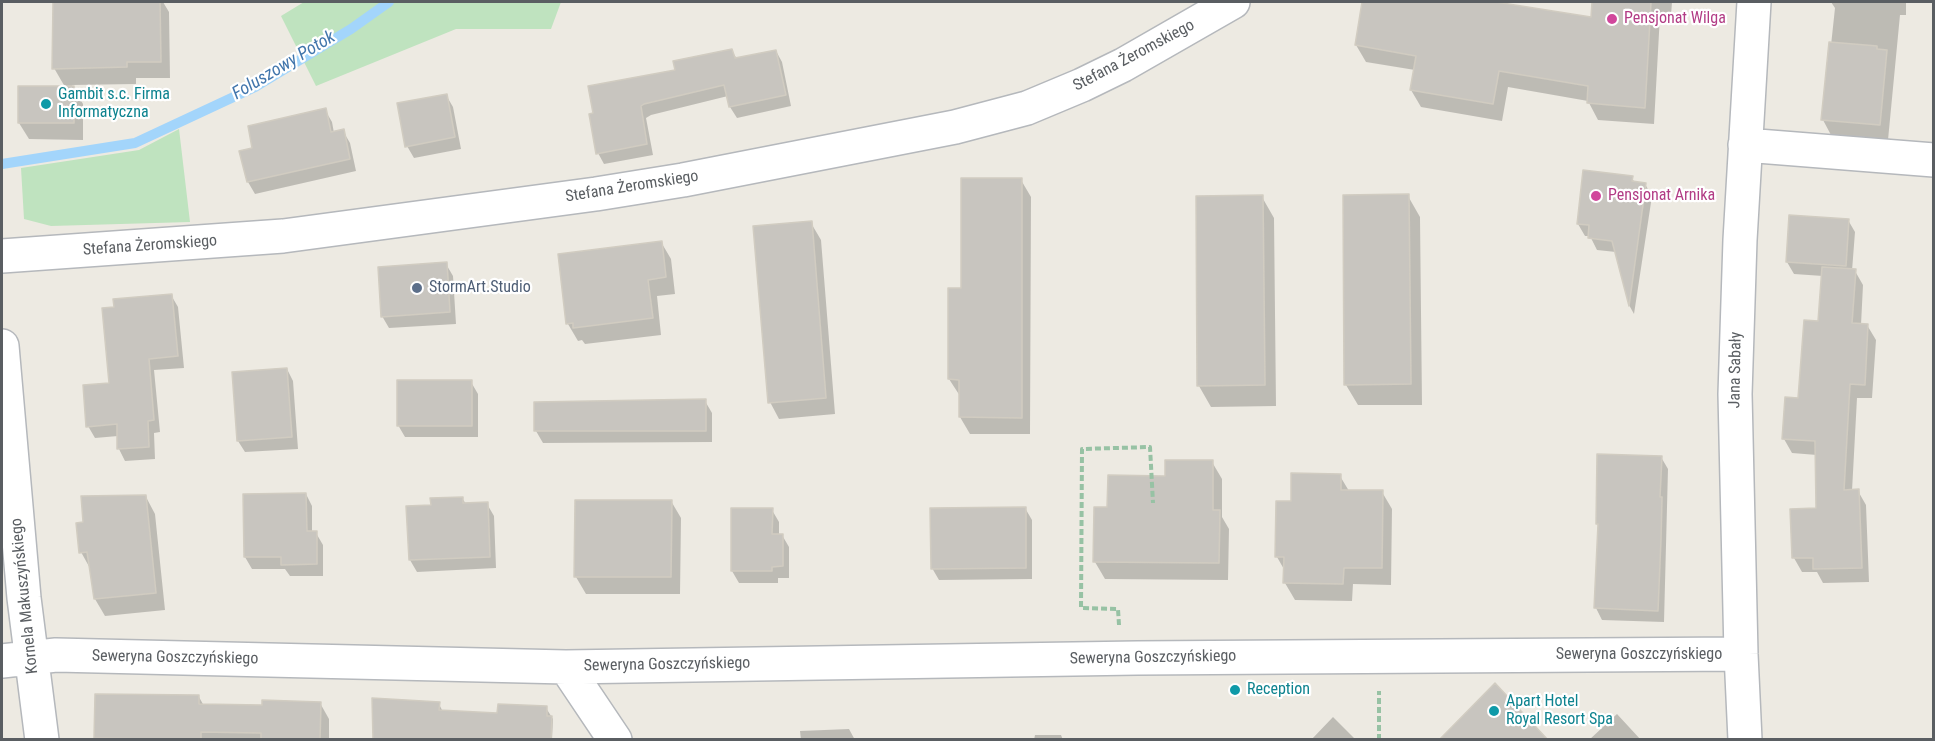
<!DOCTYPE html>
<meta charset="utf-8">
<style>
body{margin:0}
#map{position:relative;width:1935px;height:741px;overflow:hidden;background:#edeae2;font-family:"Roboto Condensed",sans-serif}
canvas{display:block}
.frame{position:absolute;inset:0;border:3px solid #5a5e62;pointer-events:none}
</style>
<div id="map">
<canvas width="1935" height="741"></canvas>
<div class="frame"></div>
</div>
<script>
const g = document.querySelector('canvas').getContext('2d');
g.lineJoin = 'round';
function paint(path, color) {
  g.fillStyle = color;
  g.fill(path, 'evenodd');
}
function strokePath(path, color, width, dash) {
  g.strokeStyle = color;
  g.lineWidth = width;
  g.lineCap = dash ? 'butt' : 'round';
  g.setLineDash(dash || []);
  g.stroke(path);
}
function drawText(font, color, halo, rows, align = 'center') {
  g.font = font + ' "Roboto Condensed",sans-serif';
  g.lineWidth = 4.5;
  g.setLineDash([]);
  g.textBaseline = 'middle';
  g.strokeStyle = halo;
  g.fillStyle = color;
  for (const [text, x, y, turn = 0] of rows) {
    g.save();
    g.translate(x, y);
    g.rotate((+turn || 0) * Math.PI / 180);
    g.textAlign = isNaN(turn) ? turn : align;
    if (halo) g.strokeText(text, 0, 0);
    g.fillText(text, 0, 0);
    g.restore();
  }
}
const green = new Path2D(`
 M304 2H561L551 29H456L316 86 281 16Z
 M179 129 190 222 51 226 24 219 21 168 139 150Z`);
const shadow = new Path2D(`
 M54 2H163L169 12 170 78H136V84L72 85 83 104V140L29 139 19 123 65 87 54 68Z
 M1364 2H1496L1497 3 1592 19 1594 2H1672L1671 16 1660 15 1654 124 1598 120 1588 101 1508 87 1502 121 1421 107 1411 90 1415 70 1366 62 1356 45Z
 M1831 2H1906V15H1900L1888 140 1831 135 1823 120 1835 8Z
 M732 51 737 59 776 51 782 62 791 106 737 118 730 107 728 96 651 115 646 118 653 155 604 164 598 153 591 115 677 71Z
 M446 95 453 107 461 149 414 158 407 146Z
 M325 110 332 122 334 133 343 131 350 143 356 171 255 194 248 182 241 152 254 149Z
 M1632 178 1635 183 1645 184 1652 196 1634 314 1629 305 1616 252 1597 250 1590 236H1585L1578 224Z
 M1021 180 1031 197 1030 434H970L960 417V396L949 379 963 290Z
 M1408 196 1420 217 1422 405H1358L1346 385Z
 M1262 197 1274 218 1276 406 1211 407 1199 386Z
 M1848 220 1855 232 1852 271H1855L1863 285 1861 325H1867L1876 340 1872 398H1857L1852 491H1858L1866 505 1869 582 1823 583 1817 572H1802L1794 558 1818 510 1817 455 1792 453 1784 439 1799 400 1819 323 1823 276 1794 274 1787 262Z
 M811 223 821 240 835 414 779 419 770 402Z
 M661 242 671 259 675 294 657 296 661 335 585 344 582 340 578 341 568 324Z
 M446 264 453 276 456 324 389 328 382 316Z
 M171 295 178 307 184 368 154 370 160 432 154 433 155 459 125 461 119 449 118 436 95 438 88 426 110 384Z
 M287 369 293 381 298 449 245 452 238 441Z
 M471 382 478 394V437H405L398 425Z
 M705 401 712 413V442L543 443 536 431Z
 M1661 457 1668 469 1664 622 1602 620 1596 608 1599 526 1598 524Z
 M1212 462 1222 479V517L1229 529 1228 580 1105 579 1095 562 1109 508 1167 478Z
 M1340 476 1349 491 1382 492 1392 509 1391 585 1353 584 1352 601 1295 600 1285 583V571L1277 557 1292 502Z
 M306 494 312 506V533H316L323 545V576H290L285 569H252L245 557Z
 M146 497 155 514 165 610 105 616 95 599 91 570 81 552Z
 M462 498 466 504H487L494 516 496 568 417 572 410 560 432 507Z
 M671 501 681 518 680 594H586L576 577Z
 M1025 508 1032 520V579L939 580 932 568Z
 M772 510 779 522V535H782L789 547V578H778V583H739L732 571Z
 M199 697 204 706H263L320 703 329 719V740H97L96 738Z
 M439 704 443 712 499 715 546 708 553 719 552 740H375Z
 M1617 714 1641 740H1589Z
 M1333 717 1356 740H1311Z
 M849 729 855 740H801L800 731Z
 M1035 735H1061L1063 740H1034Z`);
const stream = new Path2D(`
 M2 164 135 143 255 87 351 29 389 2`);
const building = new Path2D(`
 M53 2H160L161 62H127V67L52 69Z
 M1362 2H1496L1591 17 1592 2H1651L1645 108 1587 103 1588 86 1499 71 1493 104 1410 90 1416 56 1355 45Z
 M1829 42 1877 46V49L1887 50 1880 125 1821 120Z
 M732 49 735 58 776 50 786 95 729 107 724 85 644 104 641 106 647 144 596 154 589 114 593 113 588 86 675 70 673 61Z
 M18 86H74V123H18Z
 M447 94 455 137 405 147 397 103Z
 M326 108 331 132 344 129 350 159 247 182 239 151 252 148 248 126Z
 M1583 170 1633 176 1632 181 1646 183 1629 306 1612 241 1588 238 1589 225 1577 224Z
 M961 178H1022V418L959 417V380L948 379V288H961Z
 M1409 194 1411 384 1344 385 1343 195Z
 M1263 195 1265 385 1197 386 1196 196Z
 M1789 215 1849 219 1846 266 1786 262Z
 M812 221 826 398 768 403 753 226Z
 M662 241 666 277 648 280 653 318 573 328V323L566 324 558 254Z
 M447 262 450 312 381 317 378 267Z
 M1822 267 1856 269 1852 323 1868 324 1865 385 1850 384 1844 490 1859 489 1862 568 1813 569V558H1792L1790 509 1816 508 1815 441 1782 439 1785 397 1798 398 1804 320 1818 321Z
 M172 294 178 356 149 359 154 420 148 421 149 447 117 449V424L86 427 83 385 109 383 102 308 114 307 113 299Z
 M287 368 292 437 237 441 232 372Z
 M397 380H472V426H397Z
 M706 399V431H534V402Z
 M1597 454 1662 456 1660 497H1662L1661 539 1658 611 1594 608 1598 524H1596Z
 M1165 460H1213V510H1220L1219 563 1093 562 1094 507H1107L1108 475 1165 476Z
 M1291 473 1341 474V490H1383L1382 568H1344L1343 584 1283 583 1284 557H1275L1276 501H1291Z
 M306 493 307 531H317V564L281 565V557H244L243 494Z
 M146 495 156 593 94 599 87 552 79 553 76 523 83 522 81 496Z
 M463 497V503L488 502 490 557 409 560 406 506 431 505 430 498Z
 M575 500H672L671 577H574Z
 M1026 507V568L931 569 930 508Z
 M731 508H773L772 534H783V566L772 567V571H731Z
 M1495 683 1548 740H1439Z
 M95 694 199 695V704L262 705V700L321 702 320 740H261V733L201 732V740L94 738Z
 M372 698 440 702 439 710 497 713 498 704 547 706V716H552L551 740H373Z`);
const path = new Path2D(`
 M1119 625 1118 609 1081 608 1082 449 1150 447 1153 503
 M1379 740V691`);
const minor = new Path2D(`
 M1745 145 1934 160
 M2 256 283 236 596 194 683 180 955 127 1027 108 1082 85 1123 65 1233 2
 M2 346 24 598 42 740
 M2 661 56 655 566 667 1137 658 1741 654
 M566 667 615 740
 M1745 740 1741 654 1735 394 1740 240 1754 2`);
const markers = [
 [1612,19,6,"#d1479c"],
 [46,104,6,"#0f9aa8"],
 [1596,196,6,"#d1479c"],
 [417,288,6,"#5c6f8a"],
 [1235,690,6,"#0f9aa8"],
 [1494,711,6,"#0f9aa8"]
];
const hotelNames = [
 ["Pensjonat Wilga",1624,19],
 ["Pensjonat Arnika",1608,196]
];
const streetNames = [
 ["Stefana Żeromskiego",1134,56,-28],
 ["Stefana Żeromskiego",632,187,-9],
 ["Stefana Żeromskiego",150,246,-4],
 ["Jana Sabały",1736,370,-89],
 ["Kornela Makuszyńskiego",25,596,-96],
 ["Seweryna Goszczyńskiego",1639,655],
 ["Seweryna Goszczyńskiego",175,658,1],
 ["Seweryna Goszczyńskiego",1153,658,-1],
 ["Seweryna Goszczyńskiego",667,665,-1]
];
const cultureNames = [
 ["Gambit s.c. Firma",58,95],
 ["Informatyczna",58,113],
 ["Reception",1247,690],
 ["Apart Hotel",1506,702],
 ["Royal Resort Spa",1506,720]
];
const serviceNames = [
 ["StormArt.Studio",429,288]
];
const waterNames = [
 ["Foluszowy Potok",284,66,-31]
];
paint(green, '#bfe3bf');
paint(shadow, '#0003');
strokePath(stream, '#a3d5fb', 10);
paint(building, '#c8c5bf');
strokePath(building, '#d1ccc1', 1.5);
strokePath(minor, '#b5b8bc', 36);
strokePath(path, '#97c2a4', 4, [6, 3]);
strokePath(minor, '#fff', 33);
for (const [x, y, r, color] of markers) {
  const dot = new Path2D();
  dot.arc(x, y, r, 0, 2 * Math.PI);
  g.fillStyle = color;
  g.fill(dot);
  strokePath(dot, '#fff', 2);
}
drawText('16px', '#b23c85', '#fff', hotelNames, 'left');
drawText('16px', '#5a5e62', '#fff', streetNames);
drawText('16px', '#0d838f', '#fff', cultureNames, 'left');
drawText('16px', '#4e5e75', '#fff', serviceNames, 'left');
drawText('italic 18px', '#4276ac', '#fff', waterNames);
</script>
